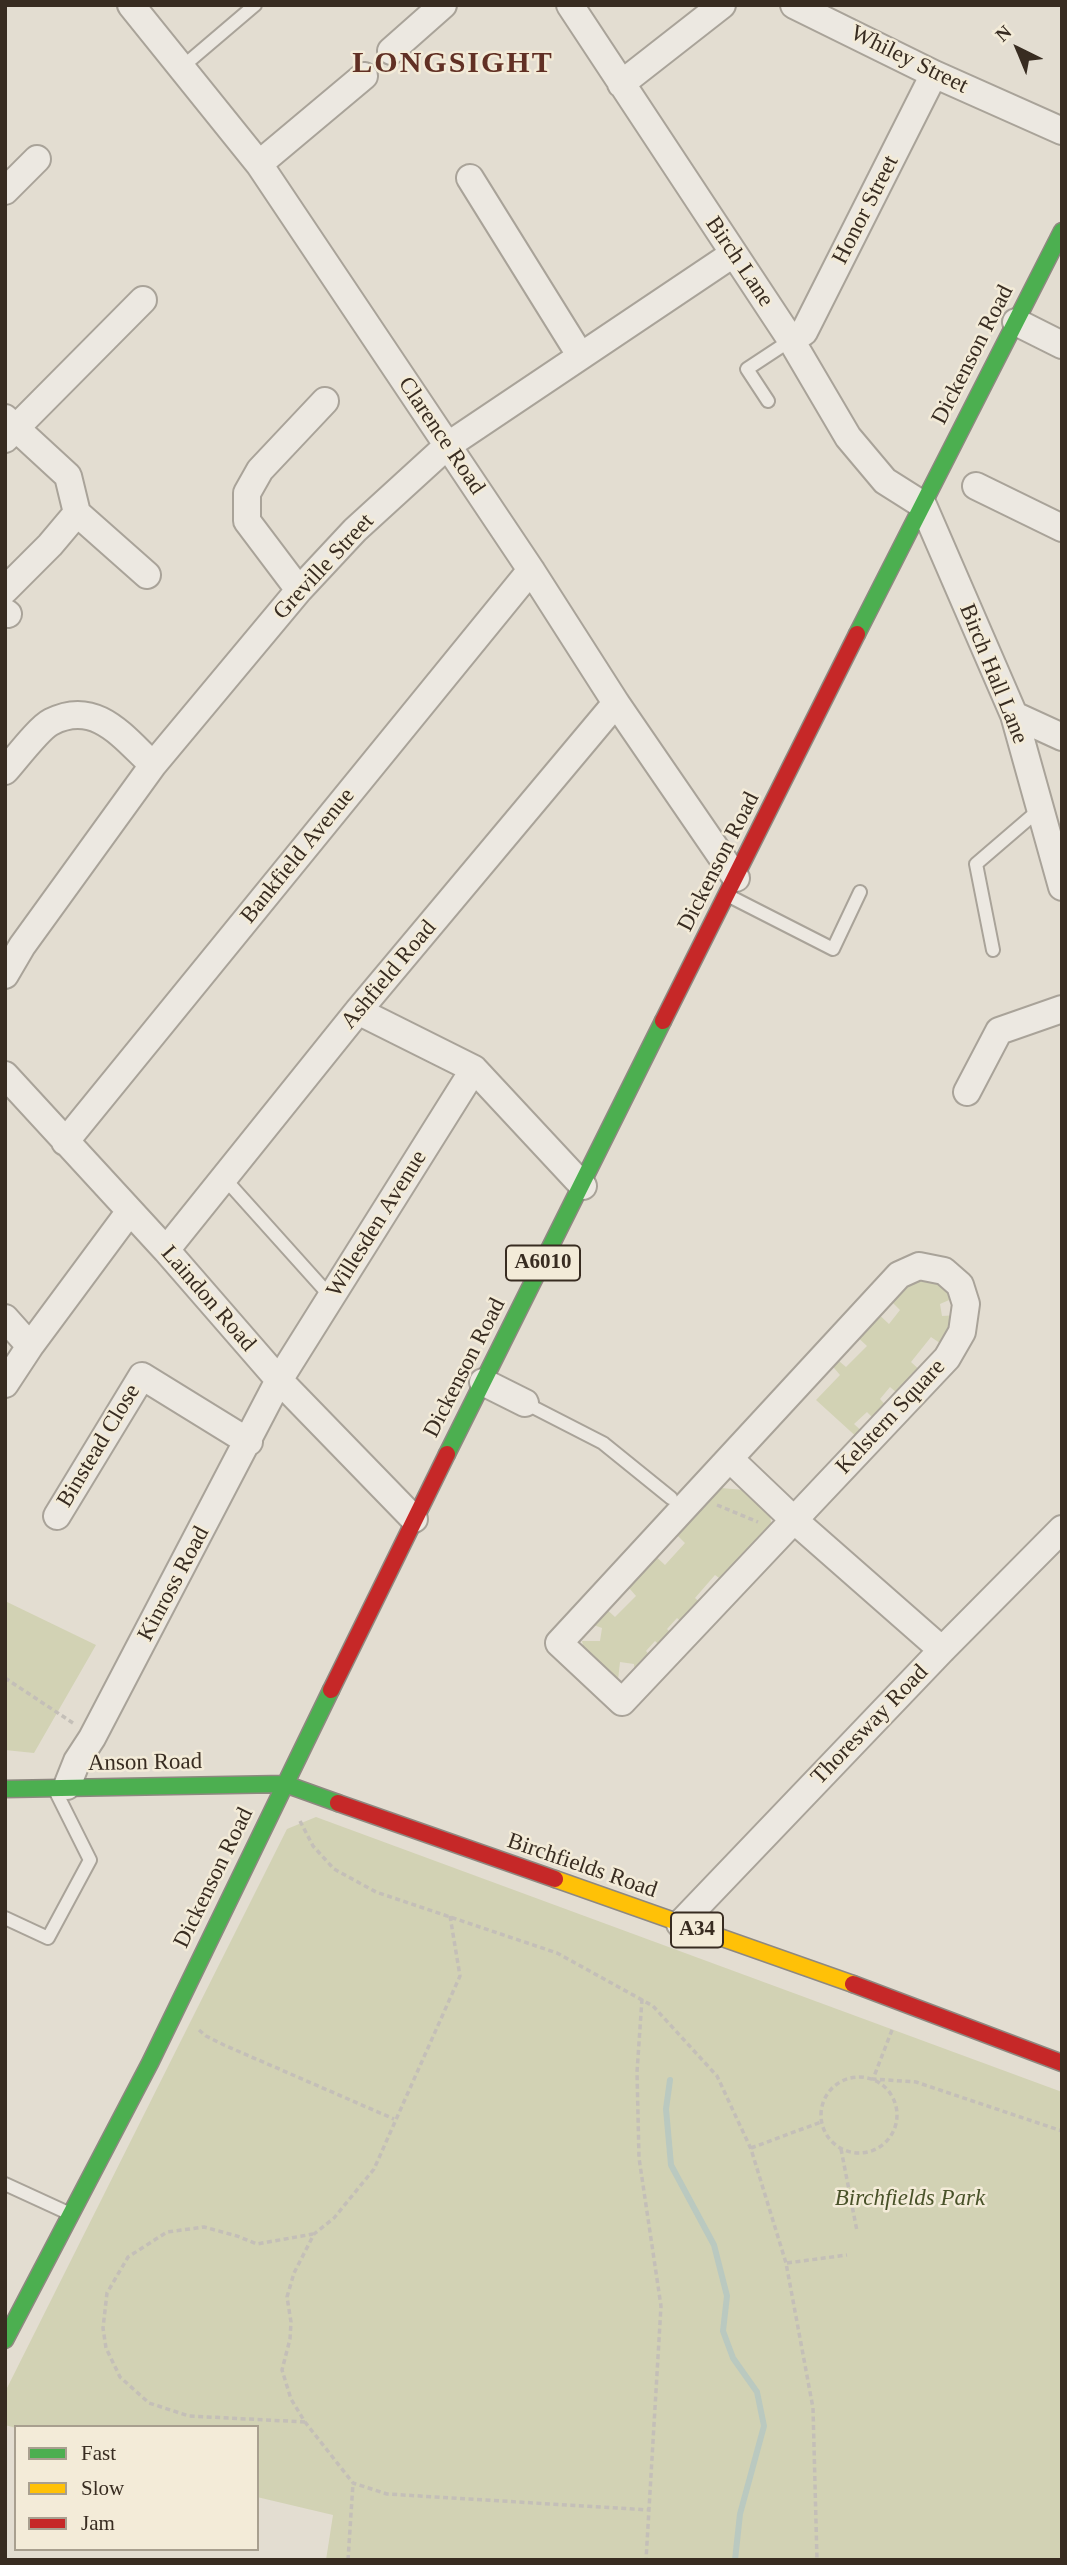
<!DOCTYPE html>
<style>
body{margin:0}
#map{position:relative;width:1067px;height:2565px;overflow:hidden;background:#e3ddd1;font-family:Georgia,serif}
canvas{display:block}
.frame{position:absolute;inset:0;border:7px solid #382c21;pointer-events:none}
.legend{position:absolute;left:14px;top:2425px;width:245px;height:126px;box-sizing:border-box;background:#f3ebd8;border:2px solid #a89f8f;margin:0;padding:9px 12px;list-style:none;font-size:21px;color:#382c21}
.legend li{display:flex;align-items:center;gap:14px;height:35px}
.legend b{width:35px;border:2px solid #a89f8f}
.north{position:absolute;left:983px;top:14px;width:70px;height:70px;-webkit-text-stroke:5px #f3ebd8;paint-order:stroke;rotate:317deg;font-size:19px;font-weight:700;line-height:28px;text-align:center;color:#382c21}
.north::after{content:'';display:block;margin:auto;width:24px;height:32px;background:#382c21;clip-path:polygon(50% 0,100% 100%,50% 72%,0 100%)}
</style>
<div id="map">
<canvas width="1067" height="2565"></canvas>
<div class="frame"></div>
<ul class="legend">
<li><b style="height:9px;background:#4caf50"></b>Fast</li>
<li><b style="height:9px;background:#ffc107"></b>Slow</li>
<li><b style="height:9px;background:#c62828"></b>Jam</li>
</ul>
<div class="north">N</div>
</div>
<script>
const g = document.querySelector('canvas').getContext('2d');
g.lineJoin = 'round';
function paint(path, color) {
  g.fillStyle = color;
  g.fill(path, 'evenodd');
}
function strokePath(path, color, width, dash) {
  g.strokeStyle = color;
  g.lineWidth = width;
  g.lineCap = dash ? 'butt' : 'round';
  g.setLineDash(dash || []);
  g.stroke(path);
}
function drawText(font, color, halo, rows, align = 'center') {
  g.font = font + ' Georgia,serif';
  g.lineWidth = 5;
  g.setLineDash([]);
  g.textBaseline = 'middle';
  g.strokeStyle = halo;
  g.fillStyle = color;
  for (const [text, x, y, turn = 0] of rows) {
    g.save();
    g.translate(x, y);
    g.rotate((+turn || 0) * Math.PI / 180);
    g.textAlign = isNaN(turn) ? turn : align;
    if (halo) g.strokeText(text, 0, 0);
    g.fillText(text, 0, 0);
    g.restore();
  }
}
const green = new Path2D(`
 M920 1274 941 1279 956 1297 940 1304 942 1316 958 1315 947 1348 931 1337 911 1362 924 1374 903 1398 890 1387 880 1399 891 1411 878 1423 867 1412 854 1424 866 1435 860 1440 816 1400 840 1375 829 1362 833 1356 846 1367 867 1346 853 1333 874 1310 889 1324 900 1310 887 1297Z
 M721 1488 744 1490 770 1515 772 1528 729 1585 715 1575 695 1598 706 1608 688 1628 677 1618 667 1629 678 1640 666 1651 655 1641 646 1651 656 1662 635 1680 634 1664 620 1662 618 1680 612 1679 584 1650 582 1641H600L602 1628 588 1623 602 1605 615 1617 636 1596 623 1581 651 1552 665 1565 685 1543 673 1531 710 1494Z
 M5 1601 96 1645 34 1753 5 1750Z
 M316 1817 1062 2092V2560H326L333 2515 257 2497V2427L16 2428 5 2425V2392L287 1829Z`);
const stream = new Path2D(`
 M670 2080 666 2109 671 2165 714 2245 727 2296 723 2331 733 2358 757 2392 764 2426 740 2514 735 2560`);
const path = new Path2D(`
 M717 1505 758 1522
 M5 1678 73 1723
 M300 1821 313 1846 334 1869 376 1892 557 1953 653 2006 717 2076 751 2149 786 2263 813 2408 817 2560
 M450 1916 460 1976 374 2169 334 2218 314 2234 294 2273 287 2297 291 2322 290 2339 282 2370 291 2399 305 2422 353 2483 387 2494 649 2510
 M642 1999 637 2072 639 2158 661 2306 646 2560
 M199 2030 206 2036 224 2045 394 2119
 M892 2030 873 2079 916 2082 1062 2131
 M821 2115a38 38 0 1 1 76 0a38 38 0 1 1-76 0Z
 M751 2148 821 2122
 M841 2149 857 2231
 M787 2263 847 2255
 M305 2422 189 2416 149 2403 120 2377 106 2348 103 2328 107 2293 128 2257 167 2232 204 2227 237 2236 257 2244 313 2234
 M348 2560 353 2483`);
const lane = new Path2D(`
 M181 68 255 5
 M768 401 747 369 791 340
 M731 897 833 949 860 892
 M993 950 976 864 1040 809
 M225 1179 331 1297
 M525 1403 603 1443 671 1498
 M5 1918 48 1938 90 1860 57 1794
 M5 2184 66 2212`);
const street = new Path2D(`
 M131 5 259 164 531 570 616 703 736 878
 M570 5 791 340 848 437 885 481 923 505 1014 715 1062 887
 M794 5 934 74 1062 131
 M391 51 443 5
 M621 84 722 5
 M259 164 364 76
 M470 178 580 355
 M5 191 37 159
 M1016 322 1062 345
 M791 340 804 332 934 74
 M5 418 68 476 77 513 147 575
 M5 439 143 300
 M976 486 1062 528
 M5 590 50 545 77 513
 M299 590 247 521V493L260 470 325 401
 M5 612 8 614
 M1014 715 1062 737
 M5 771C15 760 39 728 51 722 96 699 123 737 153 765
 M5 975 22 946 153 765 299 590 355 530 447 446 733 254
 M358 1011 474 1069 583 1186
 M5 1075 166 1250 279 1380 414 1519
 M967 1092 999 1031 1062 1009
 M65 1142 531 570
 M166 1250 358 1011 616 703
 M919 1266 944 1271 960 1285 966 1304 962 1332 947 1358 622 1702 559 1643 899 1275Z
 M5 1318 30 1346
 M483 1382 525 1403
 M5 1384 30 1346 130 1211
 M730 1459 794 1520 942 1650
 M57 1516 142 1376 249 1442
 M67 1786 77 1761 92 1738 279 1380 474 1069
 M680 1924 942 1650 1062 1529`);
const fast = new Path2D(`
 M857 634 1062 231
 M447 1454 663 1021
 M5 1789 285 1784 338 1803
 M5 2340 150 2063 331 1690`);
const slow = new Path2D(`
 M555 1879 853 1984`);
const jam = new Path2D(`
 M663 1021 857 634
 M331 1690 447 1454
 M338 1803 555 1879
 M853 1984 1062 2063`);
const shields = [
 [543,1263,74],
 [697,1930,52]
];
const shieldNames = [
 ["A6010",543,1263],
 ["A34",697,1930]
];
const streetNames = [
 ["Whiley Street",909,60,26],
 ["Honor Street",866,210,-63],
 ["Birch Lane",739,262,56],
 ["Dickenson Road",973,355,-63],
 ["Clarence Road",441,436,56],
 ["Greville Street",324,567,-47],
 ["Birch Hall Lane",993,674,68],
 ["Bankfield Avenue",298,856,-51],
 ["Dickenson Road",719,862,-63],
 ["Ashfield Road",389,975,-50],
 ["Willesden Avenue",377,1224,-58],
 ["Laindon Road",208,1299,49],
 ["Dickenson Road",465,1368,-63],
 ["Kelstern Square",891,1417,-47],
 ["Binstead Close",99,1446,-59],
 ["Kinross Road",174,1584,-62],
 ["Thoresway Road",870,1725,-46],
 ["Anson Road",145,1763,-1],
 ["Birchfields Road",582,1866,19],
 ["Dickenson Road",214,1878,-64]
];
const parkNames = [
 ["Birchfields Park",910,2199]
];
const districtNames = [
 ["LONGSIGHT",453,64]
];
paint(green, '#d2d2b4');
strokePath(stream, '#bac9c0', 6);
strokePath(lane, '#a9a399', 16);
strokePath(street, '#a9a399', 30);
strokePath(fast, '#8e8880', 19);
strokePath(slow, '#8e8880', 19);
strokePath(jam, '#8e8880', 19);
strokePath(path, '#c4bfb8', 3.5, [5, 3.5]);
strokePath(lane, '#ece8e1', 12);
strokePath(street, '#ece8e1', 26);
strokePath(fast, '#4caf50', 16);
strokePath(slow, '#ffc107', 16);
strokePath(jam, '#c62828', 16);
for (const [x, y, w] of shields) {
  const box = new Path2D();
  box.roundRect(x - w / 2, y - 17.5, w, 35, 5);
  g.fillStyle = '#f3ebd8';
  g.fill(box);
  strokePath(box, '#382c21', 2);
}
drawText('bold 21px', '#382c21', null, shieldNames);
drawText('23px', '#382c21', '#f3ebd8', streetNames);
drawText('italic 23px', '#495229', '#f3ebd8', parkNames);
g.letterSpacing = '2px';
drawText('bold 30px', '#613024', '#f3ebd8', districtNames);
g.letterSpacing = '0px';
</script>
